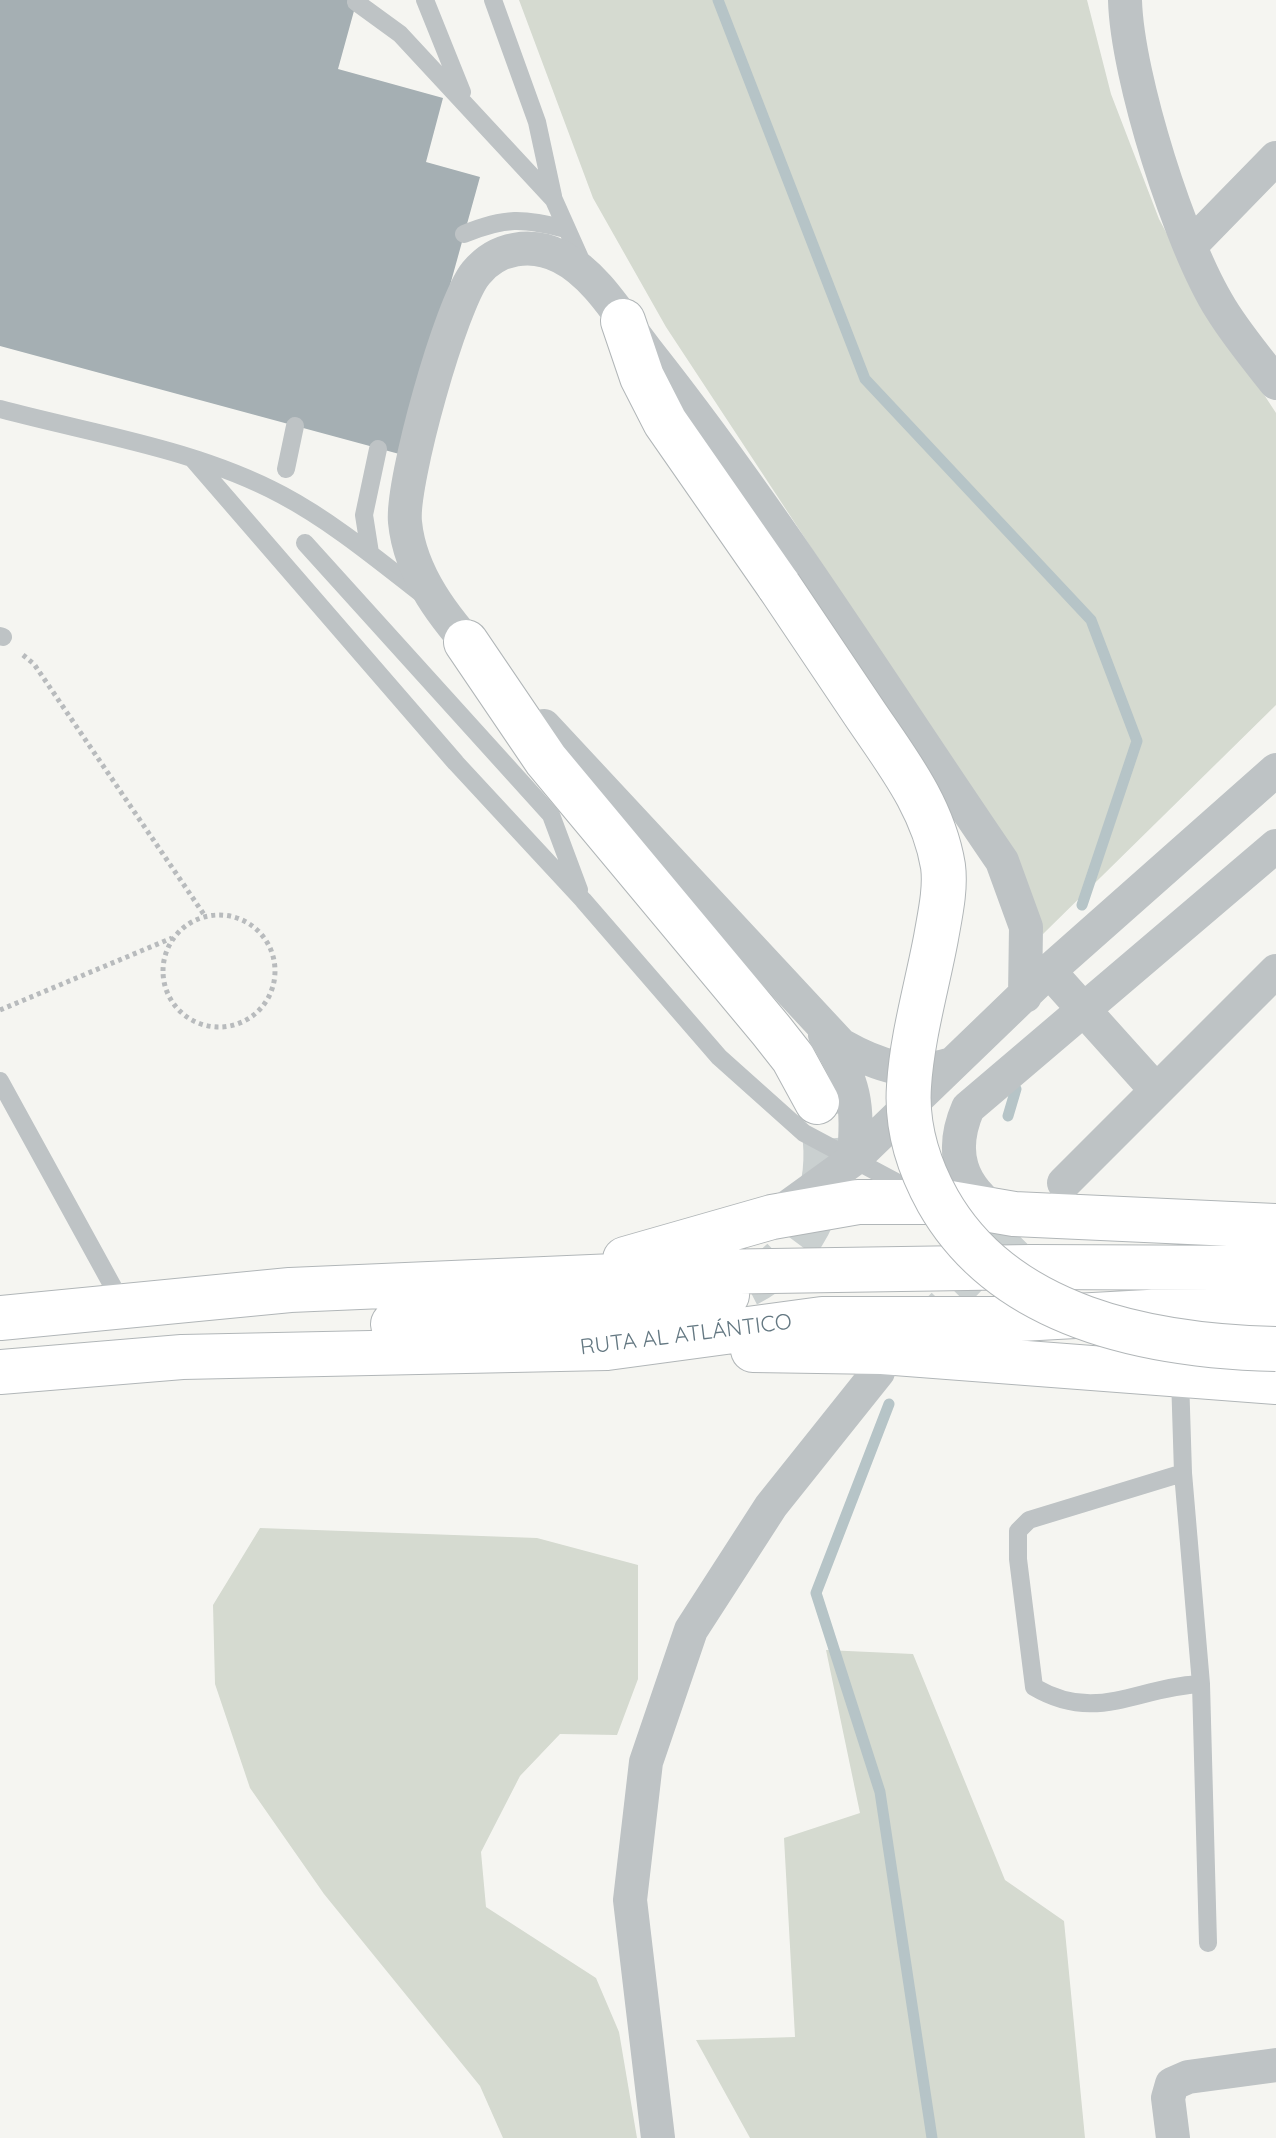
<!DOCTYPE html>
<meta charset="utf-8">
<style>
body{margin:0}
canvas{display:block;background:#f5f5f1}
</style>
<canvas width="1276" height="2138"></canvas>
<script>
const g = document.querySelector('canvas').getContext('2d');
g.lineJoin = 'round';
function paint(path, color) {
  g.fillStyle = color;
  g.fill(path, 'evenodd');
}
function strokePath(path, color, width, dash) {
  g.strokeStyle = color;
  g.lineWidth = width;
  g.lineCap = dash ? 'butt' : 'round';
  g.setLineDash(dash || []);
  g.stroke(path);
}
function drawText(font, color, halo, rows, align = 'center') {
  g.font = font + ' Quicksand,sans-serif';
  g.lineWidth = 8;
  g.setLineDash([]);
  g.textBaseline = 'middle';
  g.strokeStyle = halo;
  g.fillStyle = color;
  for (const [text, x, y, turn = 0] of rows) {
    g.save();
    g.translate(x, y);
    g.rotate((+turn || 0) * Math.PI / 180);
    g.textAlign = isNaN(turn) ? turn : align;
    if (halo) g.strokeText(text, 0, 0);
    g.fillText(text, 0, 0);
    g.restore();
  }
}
const green = new Path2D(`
 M519 0H1087L1111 94 1159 219 1201 298 1276 413V705L1043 934 1018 862 666 327 593 198Z
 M260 1528 537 1538 638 1565V1679L617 1735 560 1734 520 1776 481 1852 486 1907 596 1978 619 2032 637 2138H503L480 2086 324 1894 250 1788 215 1684 213 1605Z
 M826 1650 913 1654 1005 1880 1064 1921 1085 2138H750L696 2040 795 2037 784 1838 860 1813Z`);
const stream = new Path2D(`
 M718 0 865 379 1091 620 1137 741 1082 905
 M1008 1116 1016 1089
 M889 1404 816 1593 880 1792 932 2138`);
const building = new Path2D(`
 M0 0H357L338 69 443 98 426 162 480 177 403 455 0 346Z`);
const minorTunnel = new Path2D(`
 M920 1329 1043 1204`);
const trunkTunnel = new Path2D(`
 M747 1285C816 1250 840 1173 817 1102`);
const path = new Path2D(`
 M23 655 34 664 205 916
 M163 971a56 56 0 1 1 112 0a56 56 0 1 1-112 0Z
 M0 1010 172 938`);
const service = new Path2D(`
 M425 0 462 92
 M493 0 537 122 553 196
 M356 2 400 34 554 200 583 265
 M464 234C505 217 523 218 566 229
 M0 409C93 434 196 449 282 495 331 521 377 559 422 594
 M192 458 456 763 583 900 719 1057 804 1133 911 1190
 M286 469 295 426
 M305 543 551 815 579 890
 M370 553 364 515 378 449
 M0 636 3 637
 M0 1081 123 1305
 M1180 1377 1183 1473 1029 1520 1018 1531V1559L1034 1687C1097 1724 1136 1687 1201 1684L1208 1943
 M1183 1473 1201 1684`);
const minor = new Path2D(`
 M1125 0C1127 77 1180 244 1221 309 1237 335 1257 359 1276 383
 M1191 245 1276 158
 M481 658C446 620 410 575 405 522 401 483 451 303 476 273 497 247 532 242 561 257 597 275 622 320 646 350 775 513 885 690 1002 861L1026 927 1025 996
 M544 726 841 1045C878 1066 911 1077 952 1064
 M1049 971 1156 1090
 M825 1035C856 1085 858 1102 854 1159
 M1064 1183 1276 971
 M999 1213C960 1186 949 1152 968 1108L1276 846
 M778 1214 854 1159 1049 971 1276 770
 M658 2138 630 1900 646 1762 691 1630 771 1506 878 1372
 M1173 2138 1168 2098 1172 2084 1188 2077 1276 2065`);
const trunk = new Path2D(`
 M623 321 642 377 665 422 779 586
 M466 642 546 760 771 1030 793 1058 817 1102
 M625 1259 772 1217 858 1202H944L1014 1214 1276 1226
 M0 1318 290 1290 707 1272 1031 1267 1276 1268
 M393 1324C502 1317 622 1325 727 1295
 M753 1350 882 1352 1276 1382
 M0 1372 182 1357 607 1348 822 1319H1020L1203 1309 1276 1310`);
const trunkBridge = new Path2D(`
 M779 586C807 628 835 670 863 711 896 760 933 806 943 866 946 889 940 915 936 938 927 986 912 1037 909 1086 906 1128 918 1165 938 1201 1005 1319 1151 1346 1276 1349`);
const streetNames = [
 ["RUTA AL ATLÁNTICO",686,1335,-7]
];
paint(green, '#d5dad0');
strokePath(stream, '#b6c4c7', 11);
paint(building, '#a5afb3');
strokePath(minorTunnel, '#cad0d0', 34, [34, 17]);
strokePath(trunkTunnel, '#cad0d0', 44, [44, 22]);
strokePath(trunk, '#b1b6b8', 46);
strokePath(path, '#b8bbbd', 5, [4, 4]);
strokePath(service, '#bec3c5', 18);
strokePath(minor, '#bec3c5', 34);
strokePath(trunk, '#fff', 44);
strokePath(trunkBridge, '#b1b6b8', 46, []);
strokePath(trunkBridge, '#fff', 44);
drawText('22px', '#647882', '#fff', streetNames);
</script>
